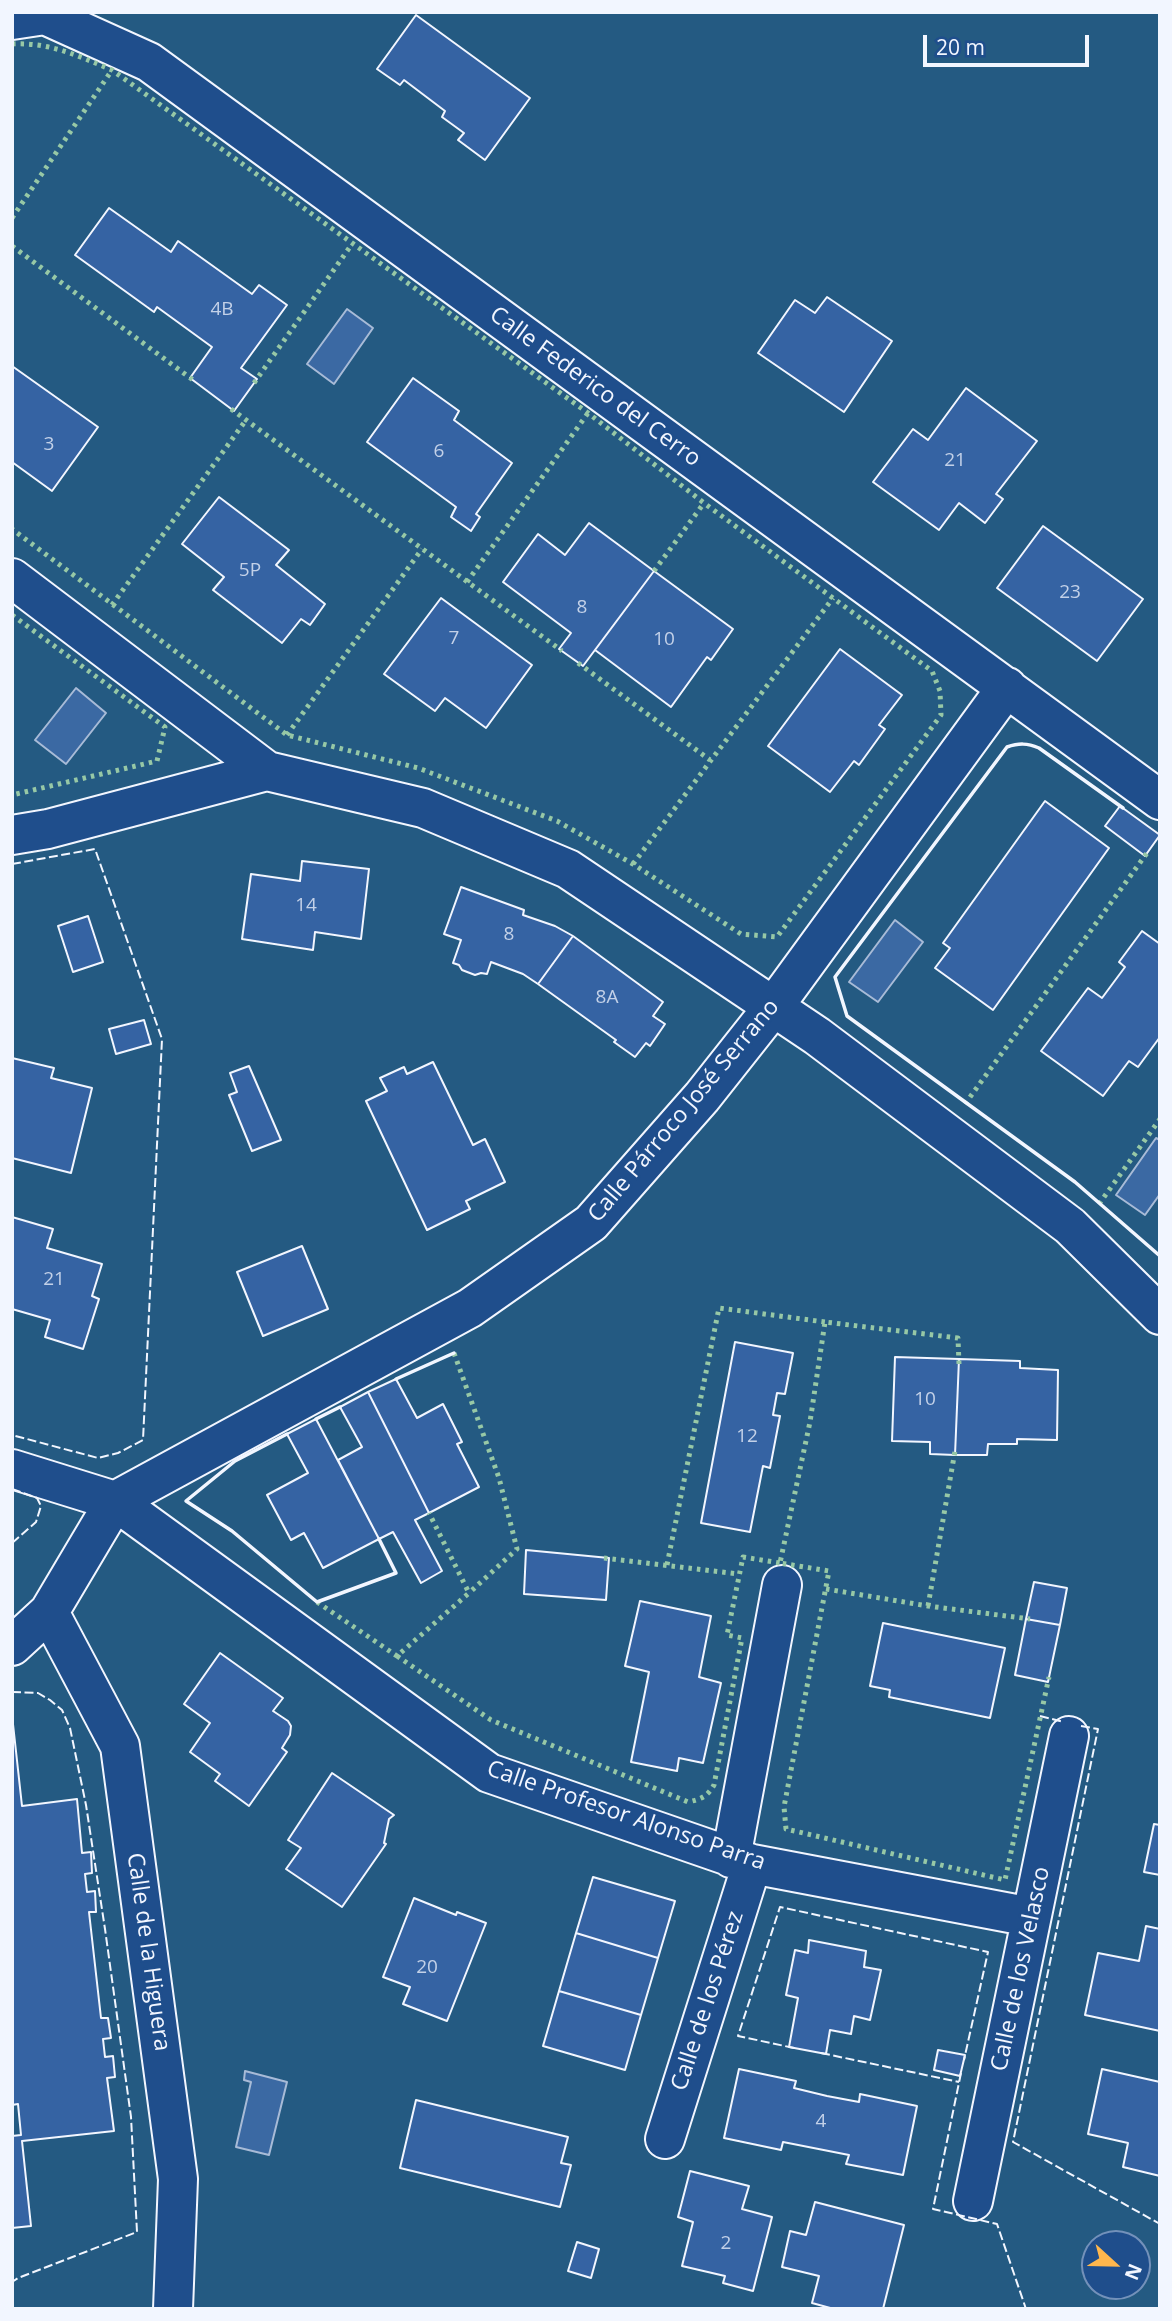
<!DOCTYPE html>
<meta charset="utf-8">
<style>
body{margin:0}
#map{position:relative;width:1172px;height:2321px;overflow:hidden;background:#1f4e8c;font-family:"Open Sans",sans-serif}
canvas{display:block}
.frame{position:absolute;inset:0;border:14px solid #f2f6ff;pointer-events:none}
.north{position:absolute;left:1081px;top:2230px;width:70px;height:70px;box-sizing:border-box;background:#1f4e8c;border:2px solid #7391ba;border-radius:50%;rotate:112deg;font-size:19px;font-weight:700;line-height:28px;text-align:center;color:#f2f6ff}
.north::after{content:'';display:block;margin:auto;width:24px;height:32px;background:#ffb74d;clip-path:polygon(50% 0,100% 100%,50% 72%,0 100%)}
.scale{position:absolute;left:923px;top:35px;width:166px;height:32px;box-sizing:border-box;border:4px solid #f2f6ff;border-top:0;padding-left:9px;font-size:21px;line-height:24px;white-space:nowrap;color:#f2f6ff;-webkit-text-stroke:5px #1f4e8c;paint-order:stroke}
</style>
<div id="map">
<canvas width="1172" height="2321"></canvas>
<div class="frame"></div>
<div class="north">N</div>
<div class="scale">20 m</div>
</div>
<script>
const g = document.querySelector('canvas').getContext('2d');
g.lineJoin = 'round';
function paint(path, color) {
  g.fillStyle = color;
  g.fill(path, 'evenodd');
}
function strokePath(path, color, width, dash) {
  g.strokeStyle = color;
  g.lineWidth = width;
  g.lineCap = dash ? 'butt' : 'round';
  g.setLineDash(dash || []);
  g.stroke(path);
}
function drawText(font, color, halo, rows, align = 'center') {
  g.font = font + ' "Open Sans",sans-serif';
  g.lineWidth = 5;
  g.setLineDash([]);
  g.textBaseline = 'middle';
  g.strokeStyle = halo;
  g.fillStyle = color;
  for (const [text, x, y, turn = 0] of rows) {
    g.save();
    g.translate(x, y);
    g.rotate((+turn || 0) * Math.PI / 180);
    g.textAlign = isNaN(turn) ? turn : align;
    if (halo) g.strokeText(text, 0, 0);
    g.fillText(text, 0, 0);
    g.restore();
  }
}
const green = new Path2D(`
 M12 12H1160V2309H12ZM1095 2244H1137V2286H1095Z`);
const water = new Path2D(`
 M347 309 373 328 334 384 307 364Z
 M76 688 106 713 66 764 35 740Z
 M895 920 923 942 878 1002 849 982Z
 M1156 1138 1160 1140V1194L1145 1215 1116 1195Z
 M245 2071 287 2082 269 2155 236 2147 251 2082 244 2080Z`);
const building = new Path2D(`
 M416 15 530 98 485 160 458 140 464 133 442 117 445 111 404 80 400 85 377 69Z
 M109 208 171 252 178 241 252 294 259 285 287 305 241 368 257 379 234 411 190 378 212 347 157 307 154 312 75 255Z
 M827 297 892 341 844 412 758 353 795 300 815 313Z
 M12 366 98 427 52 491 12 462Z
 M413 378 459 411 454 420 512 463 476 514 480 517 471 531 451 517 456 507 367 442Z
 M966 388 1037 441 996 494 1003 499 985 523 959 503 939 530 873 482 913 429 928 440Z
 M219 497 289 550 276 565 325 604 310 625 301 619 282 643 213 590 224 577 182 544Z
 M589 523 654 571 583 666 559 649 571 633 503 582 538 534 565 555Z
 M1043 526 1143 599 1097 661 997 588Z
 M654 571 733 629 711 660 707 657 671 707 595 650Z
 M441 598 532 665 486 728 445 698 435 711 384 674Z
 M840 649 902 695 879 725 885 729 859 765 854 761 830 792 768 746Z
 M1045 801 1109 848 993 1010 935 968 950 948 943 943Z
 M1120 806 1160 835 1145 856 1105 826Z
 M302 861 369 869 361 939 315 932 313 950 242 939 251 874 300 881Z
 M461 887 524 910 523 915 555 926 573 936 538 984 523 974 491 962 487 974 481 973 475 975 462 970 459 965 453 963 461 940 444 934Z
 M88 916 103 962 73 972 58 926Z
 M1142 931 1160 944V1037L1138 1067 1129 1061 1103 1096 1041 1051 1088 988 1102 998 1125 967 1119 962Z
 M573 936 663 1002 653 1016 665 1024 650 1046 646 1043 635 1057 614 1042 616 1040 538 984Z
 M144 1020 151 1044 116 1054 109 1029Z
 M12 1058 54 1068 51 1078 92 1088 71 1173 12 1158Z
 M433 1062 473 1145 485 1139 505 1182 466 1201 470 1209 427 1230 366 1101 387 1091 380 1078 404 1067 407 1074Z
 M249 1066 281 1140 252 1151 229 1095 237 1092 230 1073Z
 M12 1217 53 1229 47 1248 102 1264 92 1296 99 1299 83 1349 45 1337 50 1320 12 1309Z
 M302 1246 328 1309 263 1336 237 1272Z
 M735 1342 793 1353 785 1394 777 1393 773 1415 780 1416 770 1468 763 1466 750 1532 701 1523Z
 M895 1357 959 1359 955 1455 930 1454V1442L892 1441Z
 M959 1359 1020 1361V1368L1058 1370 1057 1440 1017 1439V1444H988L987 1455H955Z
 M396 1379 417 1418 443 1404 462 1442 457 1444 479 1487 429 1513 368 1392Z
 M368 1392 429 1513 415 1520 442 1571 421 1583 393 1532 379 1539 338 1460 362 1447 340 1407Z
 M316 1419 379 1539 323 1568 304 1533 291 1540 267 1495 308 1473 287 1434Z
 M526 1550 609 1558 606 1600 524 1594Z
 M1034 1582 1067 1588 1060 1625 1026 1619Z
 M640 1601 711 1616 699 1677 721 1683 703 1763 679 1758 677 1771 631 1762 649 1672 625 1666Z
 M1026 1619 1060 1625 1048 1682 1015 1675Z
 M883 1623 1005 1648 990 1718 889 1697 890 1690 870 1686Z
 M220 1653 283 1698 273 1711 288 1721 291 1726 290 1735 282 1748 287 1752 249 1806 215 1781 220 1774 190 1752 210 1723 184 1704Z
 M12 1715 22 1806 77 1799 82 1853 91 1852 92 1873 85 1874 87 1892 95 1891 96 1912H89L101 2018H108L111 2038 103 2039 105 2057 113 2056 115 2077 107 2078 114 2131 22 2141 31 2226 12 2228V2136L21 2135 18 2104 12 2105Z
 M332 1773 394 1815 389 1819 384 1843 386 1844 342 1907 286 1869 301 1848 288 1840Z
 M1154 1824 1160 1825V1875L1144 1872Z
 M593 1877 675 1901 658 1958 576 1933Z
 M414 1898 456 1915 457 1912 486 1923 447 2021 403 2004 410 1987 383 1977Z
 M1146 1926 1160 1929V2031L1085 2015 1098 1953 1139 1961Z
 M576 1933 658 1958 641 2015 559 1991Z
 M809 1940 866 1951 864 1967 881 1970 870 2020 854 2016 851 2034 830 2030 826 2054 789 2047 798 1998 786 1995 795 1950 808 1953Z
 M559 1991 641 2015 625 2070 543 2046Z
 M938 2050 965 2055 960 2076 934 2070Z
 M739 2069 796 2081 794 2088 827 2096 859 2102 860 2094 917 2106 903 2175 846 2164 849 2155 783 2142 781 2150 724 2138Z
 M1102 2069 1160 2082V2176L1123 2167 1128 2143 1088 2134Z
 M416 2100 568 2137 561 2163 571 2165 560 2207 400 2168Z
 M690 2171 749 2186 742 2209 772 2217 753 2291 723 2283 725 2276 682 2266 693 2222 678 2217Z
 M815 2202 904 2225 883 2309H834L812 2303 819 2276 782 2267 790 2231 806 2235Z
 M577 2242 599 2249 591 2278 568 2271Z`);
const street = new Path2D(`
 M12 20 45 15 149 62 1160 800
 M12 578 267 771 423 808 568 869 817 1036 1070 1226 1160 1315
 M12 835 48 829 267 771
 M12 1469 115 1501 489 1773 752 1864 1031 1917
 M49 1612 120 1746 178 2179 173 2309
 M12 1646 49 1612 115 1501 470 1308 591 1223 702 1097 774 1006 1007 687
 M731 1858 782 1585
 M665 2139 752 1864
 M973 2201 1069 1736`);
const hedge = new Path2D(`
 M12 44C50 42 78 56 112 70L588 413 704 503 932 671 940 691 941 715 777 937 741 934 633 864 557 821 418 768 287 735 12 529
 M12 218 112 70
 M12 246 193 380
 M254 383 352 244
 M231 409 562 651
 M654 571 704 503
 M467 582 588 413
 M112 605 246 420
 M12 615 165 727 157 761 12 795
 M578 663 710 760
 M287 735 422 549
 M633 864 833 598
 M965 1104 1147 853
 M1099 1204 1160 1119
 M454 1353 499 1478 517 1549 469 1593
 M959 1364 958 1338 825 1322 810 1422 780 1563 829 1571 784 1807 786 1829 1005 1880 1049 1677
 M604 1558 739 1574
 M667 1565 719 1308 825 1322
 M826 1589 928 1606 1030 1619
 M317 1602 397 1656 469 1593 429 1513
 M928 1606 955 1451
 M397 1656 491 1720 688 1802C701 1799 707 1797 714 1785L742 1638 727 1635 743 1557 780 1563`);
const fence = new Path2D(`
 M12 864 95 849 162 1039 143 1440 118 1453 98 1458 12 1435
 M12 1489 37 1498 41 1506 36 1522 12 1543
 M12 1692 38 1693 50 1700 62 1710 70 1728 86 1805 105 1929 131 2117 137 2232 18 2278 12 2282
 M1040 1716 1064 1722
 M1081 1726 1098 1729 1013 2142 1160 2224
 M794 2048 738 2036 780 1907 988 1952 964 2060
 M821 2053 959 2082
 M961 2073 933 2209 997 2224 1026 2309`);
const wall = new Path2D(`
 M1123 808 1039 748C1027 743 1019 743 1007 747L835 977 847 1016 1075 1182 1160 1256
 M396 1379 454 1353
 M316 1419 340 1407
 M287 1434 235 1461 186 1501 232 1531 317 1602 396 1573 379 1539`);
const numberNames = [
 ["4B",222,310],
 ["3",49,445],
 ["6",439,452],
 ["21",955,461],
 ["5P",250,571],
 ["23",1070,593],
 ["8",582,608],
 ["7",454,639],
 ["10",664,640],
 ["14",306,906],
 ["8",509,935],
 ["8A",607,998],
 ["21",54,1280],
 ["10",925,1400],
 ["12",747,1437],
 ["20",427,1968],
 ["4",821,2122],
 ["2",726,2244]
];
const streetNames = [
 ["Calle Federico del Cerro",595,387,36],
 ["Calle Párroco José Serrano",684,1111,-50],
 ["Calle Profesor Alonso Parra",626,1816,19],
 ["Calle de la Higuera",148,1952,82],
 ["Calle de los Velasco",1021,1969,-78],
 ["Calle de los Pérez",708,2001,-72]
];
paint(green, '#245a82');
strokePath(green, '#a8bbd7', 2);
paint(water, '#3b69a3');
strokePath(water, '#a8bbd7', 2);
paint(building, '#3563a3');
strokePath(building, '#f2f6ff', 2);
strokePath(street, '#f2f6ff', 42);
strokePath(street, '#1f4e8c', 38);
strokePath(hedge, '#97c8a6', 5, [3.5, 5]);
strokePath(fence, '#f2f6ff', 2, [9, 3.5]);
strokePath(wall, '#f2f6ff', 3.5);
drawText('19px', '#c3d1e8', null, numberNames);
drawText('23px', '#f2f6ff', '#1f4e8c', streetNames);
</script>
